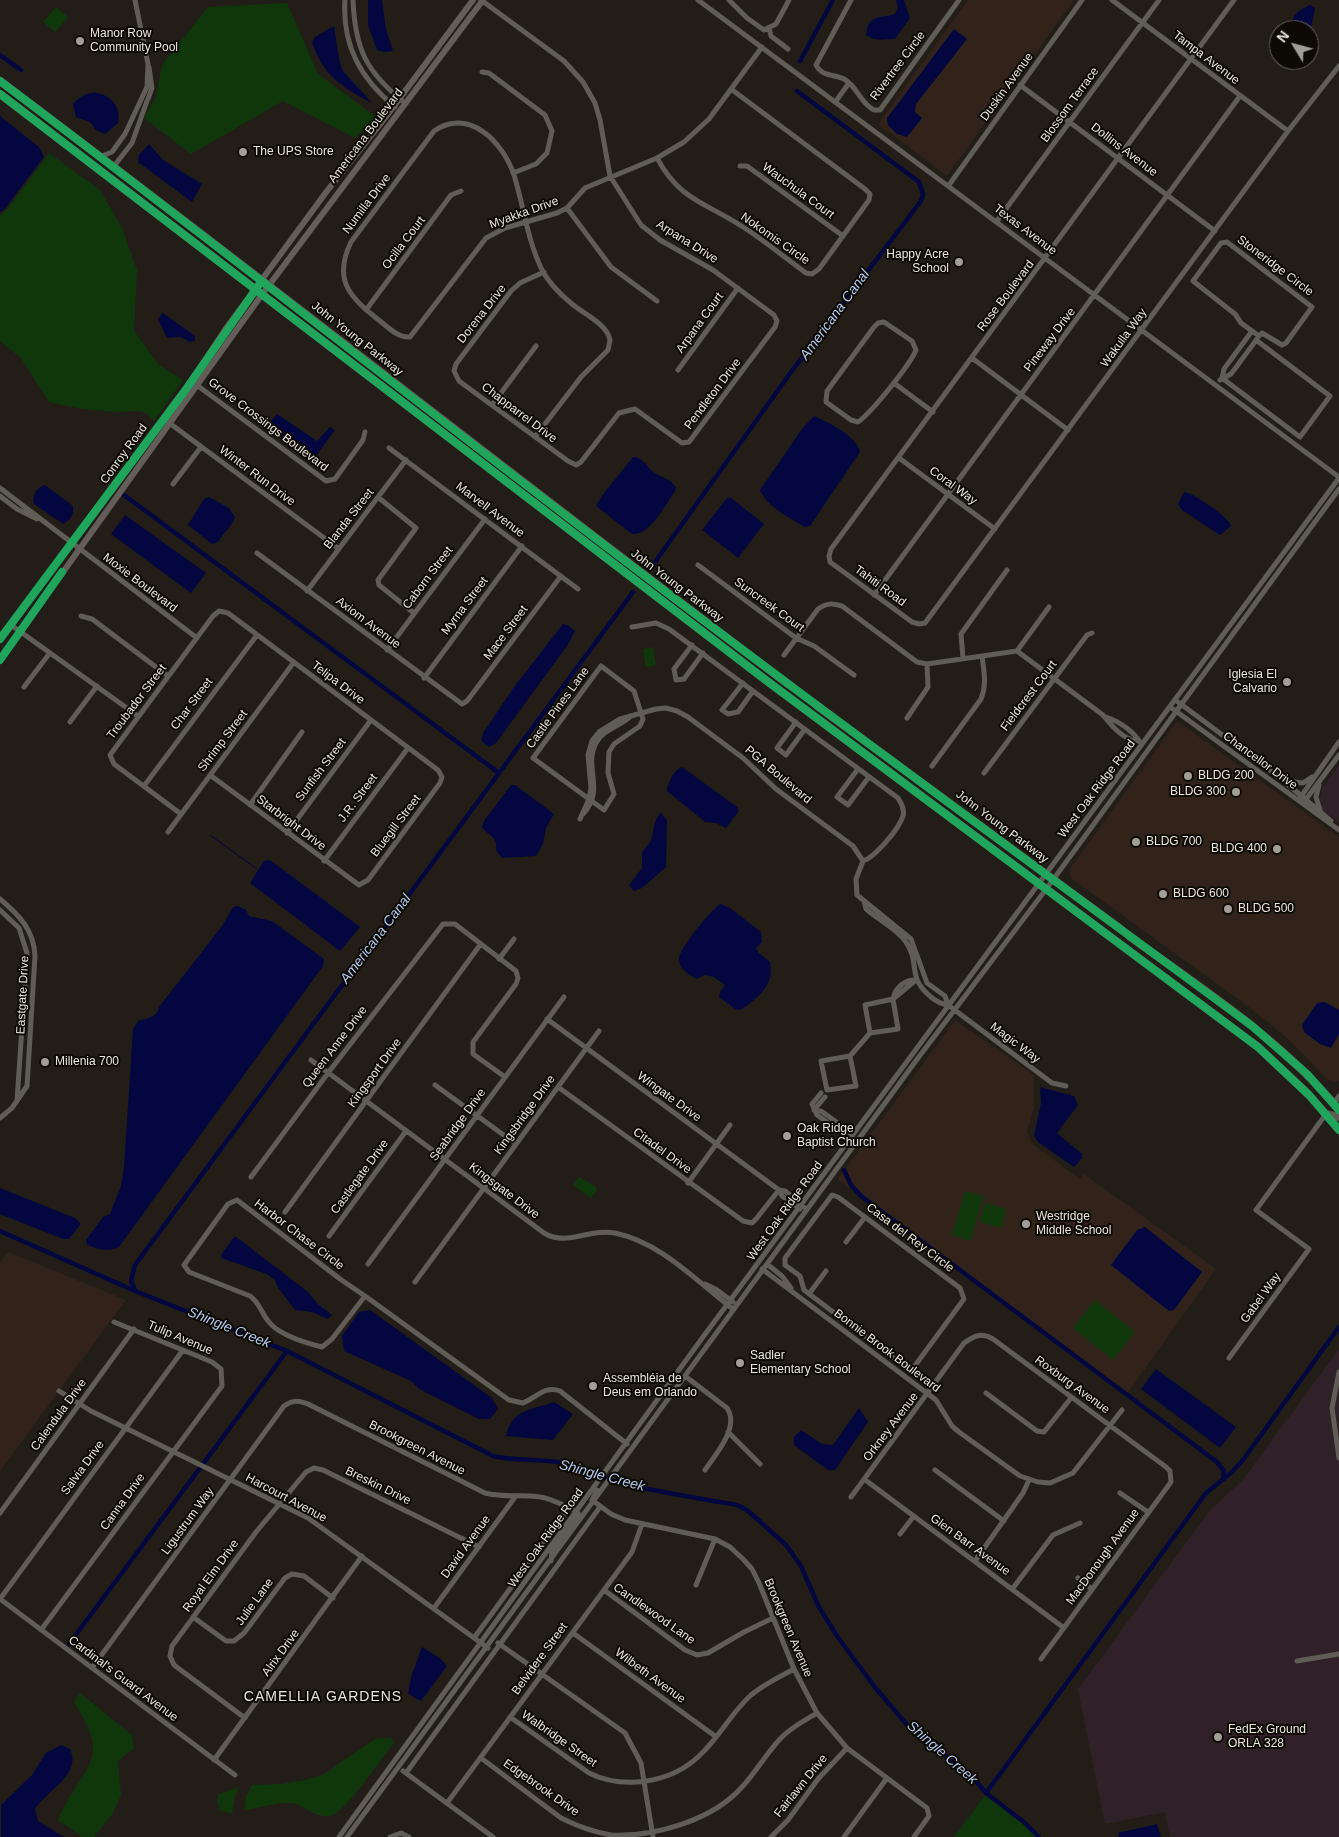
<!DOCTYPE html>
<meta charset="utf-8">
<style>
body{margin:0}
#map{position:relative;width:1339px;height:1837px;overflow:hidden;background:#221e17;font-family:Arial,sans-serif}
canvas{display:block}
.north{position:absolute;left:1269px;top:20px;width:50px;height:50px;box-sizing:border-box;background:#0d0a05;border:1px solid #65625b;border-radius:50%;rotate:307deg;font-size:14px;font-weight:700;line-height:20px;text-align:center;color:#e9e5dd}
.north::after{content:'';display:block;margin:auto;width:18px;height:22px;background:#a39f98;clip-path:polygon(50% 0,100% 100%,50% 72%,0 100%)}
</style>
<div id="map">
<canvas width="1339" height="1837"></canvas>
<div class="north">N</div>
</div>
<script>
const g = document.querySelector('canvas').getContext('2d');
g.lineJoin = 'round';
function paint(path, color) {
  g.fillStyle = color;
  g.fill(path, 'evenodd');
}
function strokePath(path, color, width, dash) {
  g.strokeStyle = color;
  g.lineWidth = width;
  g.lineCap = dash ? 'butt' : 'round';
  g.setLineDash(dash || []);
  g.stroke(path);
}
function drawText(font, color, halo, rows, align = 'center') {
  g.font = font + ' Arial,sans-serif';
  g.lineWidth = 4;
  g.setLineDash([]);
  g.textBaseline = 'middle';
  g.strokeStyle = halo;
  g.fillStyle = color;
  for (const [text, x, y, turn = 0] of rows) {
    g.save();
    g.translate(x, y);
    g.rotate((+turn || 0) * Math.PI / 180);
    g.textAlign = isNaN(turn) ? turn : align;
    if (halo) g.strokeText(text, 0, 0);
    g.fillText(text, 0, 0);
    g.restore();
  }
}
const industrial = new Path2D(`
 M1339 765V823L1323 810 1320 800 1322 789Z
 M1339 1349V1837H1170L1165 1812 1105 1824 1078 1689 1211 1509 1242 1481Z`);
const education = new Path2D(`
 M968 0H1074L947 176 878 124Z
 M1177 721 1339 837V1081L1335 1082 1327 1079 1287 1038 1253 1010 1071 878 1069 870Z
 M955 1020 1034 1075V1108L1027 1131 1032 1144 1080 1179 1084 1174 1216 1269 1127 1394 838 1179Z
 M8 1252 126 1300 0 1471V1262Z`);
const green = new Path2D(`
 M287 3 318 74 376 117 355 138 283 101 191 154 144 118 156 96 162 65 208 7Z
 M56 7 68 17 55 32 43 22Z
 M49 153 100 190 122 228 137 270 134 331 158 364 183 380 154 421 146 413 138 411 115 412 77 408 49 402 21 358 0 341V216L10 206Z
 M653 647 656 665 646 667 643 649Z
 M579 1177 596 1187 597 1190 591 1198 573 1185Z
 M965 1191 984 1196 970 1241 952 1235Z
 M985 1203 1006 1209 1001 1228 979 1222Z
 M1095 1300 1135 1332 1113 1360 1073 1328Z
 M80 1693 132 1735 134 1748 118 1761 121 1795 113 1813 94 1837H83L58 1820C82 1764 114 1764 74 1702Z
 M391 1738 394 1742 391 1747C379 1761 346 1812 330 1816 315 1819 305 1804 291 1803 275 1802 260 1808 245 1810L246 1796 252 1785 281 1784 306 1780 324 1774 375 1739Z
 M240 1787 235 1796 232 1813 220 1811 217 1800 219 1794Z
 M987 1793 1018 1817 1039 1837H954Z`);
const water = new Path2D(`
 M368 0H382L386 29 393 51 384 52 377 50 368 25Z
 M896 0H904L910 18 895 39C884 39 875 42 866 35 869 13 879 19 895 14L898 7Z
 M1310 5 1315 8 1311 29 1309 31 1290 30C1292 15 1297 11 1310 5Z
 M334 26 339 59 343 71 372 103C341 87 323 75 312 42L315 37Z
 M954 29 967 39 916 104 915 112 922 118 907 137 897 134 888 125 887 118Z
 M97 93C112 96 121 107 118 123L105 134 96 130 90 122 76 117 73 104C80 97 87 92 97 93Z
 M0 116 39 147 44 157 4 210 0 212Z
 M149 144 163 160 202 184 192 202 138 162 139 155Z
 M163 313 195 336V341L190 342 181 337 167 338 158 319Z
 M277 414 317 441 330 427 335 430 313 460 267 426Z
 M814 416C829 423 856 435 860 452L810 526 805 527C791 519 766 506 760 490L802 429Z
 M633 457C642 457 646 465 652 471 659 477 670 478 676 487L675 491C666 504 650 536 632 534L596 506 601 497Z
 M45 485 73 506C74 514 71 520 63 524L34 504C31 496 37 487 45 485Z
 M1184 492C1192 492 1230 518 1231 526L1220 535 1182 510 1178 504Z
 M209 497 229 508 235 517C232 527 223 533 218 542L212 544 188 525 204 499Z
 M727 498H731L764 524 738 558 702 530Z
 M125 515 206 573 191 593 111 534Z
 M563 624 567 625 575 631 567 646 496 743 489 747 481 741 483 733 514 687Z
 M682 767 737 807 739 811 726 828 716 823 705 822 667 791C667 783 674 770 682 767Z
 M511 785H515L554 814 546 828 543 844 536 856 502 858 496 850C498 838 489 835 482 828L484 821Z
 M660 812 667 820 666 867 642 888 634 891 629 885 642 868V852L651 841 655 822Z
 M270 860 360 927 340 951 250 883 264 861Z
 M721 904 730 908 761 932 762 942 756 948 759 953 770 962C775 986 758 997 741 1010L735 1009 719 997 720 992 725 985 714 977 705 975 696 979C689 974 679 969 679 959 678 950 713 907 721 904Z
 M238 906 246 910 249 916 272 921 324 959 323 966 119 1247C107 1253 98 1249 87 1245L86 1240 103 1217 110 1214 121 1186 124 1167 133 1029 138 1021C147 1018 157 1018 159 1007L222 926 233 907Z
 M1325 1002 1339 1010V1034L1331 1048 1320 1044 1304 1032 1302 1025 1317 1003Z
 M1040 1087 1074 1096 1078 1105 1057 1133 1082 1154V1158L1074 1167 1038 1142 1034 1136 1041 1103Z
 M0 1188 75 1218 81 1224 69 1239H63L0 1214Z
 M1145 1227 1202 1272 1174 1310 1169 1311 1111 1265 1137 1230Z
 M235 1236 308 1292 318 1304 332 1315 328 1319 312 1312 295 1310 277 1286 275 1280 267 1274 221 1258V1255Z
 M370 1310 492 1398 498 1409 490 1419H479L419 1389 411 1381 344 1351 342 1336 359 1312Z
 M1156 1369 1236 1427 1220 1448 1141 1389Z
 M554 1402 573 1414 553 1440 506 1436C512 1409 531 1410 554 1402Z
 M859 1408 868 1422 835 1470H828L794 1445V1437L801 1430 822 1444 833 1445Z
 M422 1647 441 1659 447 1666 421 1701 408 1694 411 1677Z
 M61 1745 70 1749C82 1775 47 1790 35 1809L38 1821 64 1837H1V1805L32 1775 46 1753Z
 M1157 1824 1161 1837H1119L1118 1833Z`);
const stream = new Path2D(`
 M210 835 257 869`);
const canal = new Path2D(`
 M0 55 21 70
 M800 61 833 0
 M124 495 499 773
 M650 569 791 372 921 201 923 194 919 182 797 91
 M844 1170 851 1185 861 1196 1217 1462 1224 1471 1223 1478
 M0 1231 135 1291 287 1351 493 1456C518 1462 544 1458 569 1464 585 1467 602 1479 620 1483 658 1492 698 1498 737 1505L747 1510 786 1545 801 1566 819 1607 837 1636 874 1686 913 1732 971 1775 986 1793 1025 1823 1039 1837
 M135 1290 131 1281 135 1265 633 592
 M69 1644 287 1351
 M986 1793 1206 1493 1232 1472 1243 1460 1339 1327`);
const minor = new Path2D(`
 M345 0C342 46 361 79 395 107
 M353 0C355 49 366 72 405 103
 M481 0 564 61 583 82 595 103 600 120 610 176 641 225 660 240 713 270 774 315 777 321 775 327 689 442 682 443 635 409 619 413 581 462 576 465 568 461 459 381 454 371 456 364 511 291 520 283 544 272
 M698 0 1339 477
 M729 0 747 18 764 30 776 24 789 0
 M851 0 816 65C822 77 834 74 844 79 858 87 860 103 874 110H880L959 0
 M1112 0 1288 131
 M1234 0 831 549 829 556 830 562 912 622 919 624 925 623 1288 131 1339 66
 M769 28 771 36 788 49
 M482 72 489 73 545 115 552 131 547 153 536 164 513 173
 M1020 85 1215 231
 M148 99 152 88 149 67
 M836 101 849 83
 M102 156 112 152 125 134 147 87 148 64 135 0
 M657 158C680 201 707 203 743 227 765 241 785 258 806 273L812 274 819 269 869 200 870 194 865 189 731 89
 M114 166 132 143 147 101
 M740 166H747L843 236
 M949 185 1082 0
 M567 208 611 267 657 301
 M997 221 1159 0
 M1227 242 1312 307 1286 343 1282 345 1262 333 1259 336 1241 323 1235 314 1193 281 1221 243Z
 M366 310 451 195 461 191
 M884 322 912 341 916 350C910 365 871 413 858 422L851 420 826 402 827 391 874 327 878 323Z
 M972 358 1068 430
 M678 370 738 288
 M1222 378 1300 437 1330 396 1256 340
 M1222 378 1224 369 1252 331
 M1220 380 1231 374 1257 339
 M194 383 326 481 335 479 363 440 365 432
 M894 383 933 412
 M492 405 536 346
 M168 422 339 549
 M535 437 581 377 608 350 610 340C607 324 584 314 572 304 561 295 549 283 542 270 527 239 524 207 514 175 503 142 469 107 434 131L351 242C332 281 351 298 380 321 389 328 398 338 410 337L486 238 505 228 557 213 567 208 585 188 657 158 684 142 709 119 762 47
 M389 448 578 589
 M899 458 995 529
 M173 484 201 447
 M0 488 197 638
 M0 496 17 509 37 519
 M379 498 416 528 378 580 379 585 414 613
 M257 553 462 704 467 701 561 576
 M698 565 796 638 814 646 854 675
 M307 591 406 460
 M874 595 1240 96
 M81 616 92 619 168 676
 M11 625 138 716
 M632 627 656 623 669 629 898 798C901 803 905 809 903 816 899 829 875 857 863 861
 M692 645 674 669 676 680 684 679 703 653
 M387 650 485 519
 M1017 651 1049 607
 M784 655 818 609C827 603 832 603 842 606L917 662 927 664 1017 651 1103 715C1112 726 1124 741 1139 741
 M963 658 961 634 1007 570
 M601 666 634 691 643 719 640 726 614 744 609 752 608 773 614 794 604 810 533 758Z
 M424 678 522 546
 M743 683 722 710 728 714 738 712 753 691
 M24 687 49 654
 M1178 702 1279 777 1331 821
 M1173 709 1339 830
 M1106 717C1120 722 1132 730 1140 742
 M907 718 928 687 927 664
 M70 722 97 686
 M796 722 777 748 786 755 805 729
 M932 766 981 699C987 684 984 672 982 656
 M858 769 837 797 848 805 869 777
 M984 773 1087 635 1092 633
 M1286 781 1303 783 1312 777
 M1319 785 1316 797 1320 810
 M144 786 257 635
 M1300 798 1339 742
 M1304 802 1339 755
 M250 805 302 732
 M181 814 114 764 110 755 213 616 219 611 228 613 438 770 442 777 440 783 368 880 359 885 210 775
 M583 814C606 789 583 768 596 743 603 729 619 727 630 717
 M580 819 589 799 591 788 588 755 592 741 599 732 620 719 656 709 666 708 677 711 688 717 743 758 776 789 853 846 863 861 856 879 857 895 911 939 927 983 945 996 948 1005
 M168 832 294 662
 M287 833 371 720
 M324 861 408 748
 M0 899C19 915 34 930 35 956L27 1086 12 1108 0 1118
 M864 901 866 909C878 920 896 928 906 942 921 964 906 977 931 997 937 1002 941 1004 948 1005L1052 1083 1066 1086
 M0 910 19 928 27 953 17 1101
 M499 959 514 939
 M893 999 898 1029 870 1033 865 1005Z
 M893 999C895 988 905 979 916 980
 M893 999 916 980
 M547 1019 779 1190 782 1196 800 1209
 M850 1056 856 1086 827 1090 821 1061Z
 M850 1056 870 1033
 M311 1060 544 1233C567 1247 589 1228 615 1233 662 1243 696 1281 733 1309
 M435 1085 516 1144
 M558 1087 743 1221 752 1223 756 1219 779 1190
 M821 1093 812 1104 817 1115 845 1135H849
 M825 1097 814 1110 821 1111 849 1131V1135
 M1334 1103 1339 1096
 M251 1177 328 1073 443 924H455L516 971 518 978 516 984 473 1042V1054L505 1077
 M688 1183 730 1125
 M779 1190 785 1191 804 1207
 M832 1195 838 1197 960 1288 964 1299 911 1371 804 1290 800 1276 785 1265V1258Z
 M285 1212 480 945
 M329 1236 406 1131
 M846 1242 865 1217
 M368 1264 564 997
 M767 1264 782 1276 791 1288
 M762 1269 936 1400 952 1426 959 1432 1020 1476 1038 1482 1050 1483 1073 1473 1122 1410
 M415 1282 599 1031
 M705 1284 717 1290 733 1302
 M809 1294 826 1271
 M365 1296 332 1339 322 1347C306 1343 279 1335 269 1322 261 1313 260 1303 250 1296L189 1272 184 1265 228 1204 237 1200 340 1279 365 1296 509 1400 523 1403C536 1398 545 1385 560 1391L627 1444
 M1229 1358 1309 1249 1256 1210 1326 1114
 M1339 1372 1332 1408 1339 1458
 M685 1376 727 1408C740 1427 716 1454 705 1470
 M59 1391 91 1411 308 1518 488 1648
 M986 1393 1037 1431 1044 1432 1071 1398
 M728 1432 760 1464
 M935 1470 1004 1521
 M864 1479 1064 1628
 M597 1490 592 1500 611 1514 625 1520 715 1539 730 1547 743 1559 752 1569 759 1583 794 1669 817 1713 847 1748 927 1808 929 1816 914 1837
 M1120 1493 1148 1512
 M851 1497 964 1343C974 1336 981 1332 993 1339L1166 1467 1170 1471 1171 1482 1041 1659
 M0 1513 134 1329
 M900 1534 914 1516
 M975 1561 1023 1493 1029 1480
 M1078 1578 1092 1589
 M696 1585 715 1539
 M1013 1588 1053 1535 1080 1523
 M604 1590 685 1650 697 1655 708 1653 744 1632 773 1618
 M0 1599 183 1350
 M0 1599 235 1775
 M434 1608 515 1497
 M193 1617 226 1641H234L244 1633 285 1578 292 1574 304 1576 333 1598
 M41 1630 222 1386 221 1369 212 1362 114 1322
 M573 1633 715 1736
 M474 1638 569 1508
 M498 1643 625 1733 641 1763 653 1837
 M1297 1661 1339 1654
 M92 1668 284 1406C293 1400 298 1400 308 1404L485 1493C504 1498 522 1494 540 1497 554 1499 565 1507 577 1511L579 1515 552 1551 551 1561
 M510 1717 589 1773C623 1790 671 1783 699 1756 719 1738 731 1713 751 1695 764 1684 779 1677 794 1669
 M245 1718 174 1665 170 1656 172 1646 256 1532 306 1472 314 1468 323 1470 479 1547
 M481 1758 561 1818C577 1826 593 1832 611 1835 655 1837 713 1820 742 1787 756 1772 766 1754 780 1739 790 1728 804 1721 817 1713
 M214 1760 362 1556
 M403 1771 493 1837
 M406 1773 600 1507
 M447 1803 632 1552 642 1524
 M339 1837 703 1337 1339 478
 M347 1837 918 1058 1047 888 1339 489
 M390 1837 401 1833 409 1837
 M771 1837 788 1820 818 1779 847 1748
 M844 1837 887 1778`);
const major = new Path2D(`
 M0 639 184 392 227 327 327 191 385 118 473 0
 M0 660 258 300 483 0
 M788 684 816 705`);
const highway = new Path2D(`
 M0 81C264 279 524 485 788 684
 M0 94 767 681 1258 1047 1309 1095 1339 1130
 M816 705 1122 930
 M1129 936C1202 989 1281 1039 1339 1110
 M1326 1114 1339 1117`);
const cycleway = new Path2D(`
 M0 81C191 225 379 373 569 518 794 691 1024 858 1252 1026L1307 1074 1339 1110
 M0 94 767 681 1258 1047 1309 1095 1339 1130
 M0 639 184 392 261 282
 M0 660 62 572`);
const markers = [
 [80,41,5,"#a39f98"],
 [243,152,5,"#a39f98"],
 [959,262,5,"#a39f98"],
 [1287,682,5,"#a39f98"],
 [1188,776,5,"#a39f98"],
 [1236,792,5,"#a39f98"],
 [1136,842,5,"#a39f98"],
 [1277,849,5,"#a39f98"],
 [1163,894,5,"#a39f98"],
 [1228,909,5,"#a39f98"],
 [45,1062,5,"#a39f98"],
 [787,1136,5,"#a39f98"],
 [1026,1224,5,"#a39f98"],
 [740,1363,5,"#a39f98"],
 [593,1386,5,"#a39f98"],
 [1218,1737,5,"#a39f98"]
];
const poiNames = [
 ["Manor Row",90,34],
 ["Community Pool",90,48],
 ["The UPS Store",253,152],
 ["Happy Acre",949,255,"right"],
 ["School",949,269,"right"],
 ["Iglesia El",1277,675,"right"],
 ["Calvario",1277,689,"right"],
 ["BLDG 200",1198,776],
 ["BLDG 300",1226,792,"right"],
 ["BLDG 700",1146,842],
 ["BLDG 400",1267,849,"right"],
 ["BLDG 600",1173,894],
 ["BLDG 500",1238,909],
 ["Millenia 700",55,1062],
 ["Oak Ridge",797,1129],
 ["Baptist Church",797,1143],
 ["Westridge",1036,1217],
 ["Middle School",1036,1231],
 ["Sadler",750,1356],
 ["Elementary School",750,1370],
 ["Assembléia de",603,1379],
 ["Deus em Orlando",603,1393],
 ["FedEx Ground",1228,1730],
 ["ORLA 328",1228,1744]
];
const streetNames = [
 ["Tampa Avenue",1206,58,37],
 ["Rivertree Circle",898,66,-53],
 ["Duskin Avenue",1007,87,-54],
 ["Blossom Terrace",1070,105,-54],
 ["Americana Boulevard",366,136,-53],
 ["Dollins Avenue",1124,150,37],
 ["Wauchula Court",798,191,36],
 ["Numilla Drive",367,204,-53],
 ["Myakka Drive",524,213,-20],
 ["Texas Avenue",1025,230,37],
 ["Nokomis Circle",775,239,35],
 ["Arpana Drive",687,242,32],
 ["Ocilla Court",404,243,-53],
 ["Stoneridge Circle",1275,266,37],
 ["Rose Boulevard",1006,296,-53],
 ["Dorena Drive",482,314,-52],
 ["Arpana Court",700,323,-54],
 ["Wakulla Way",1124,338,-54],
 ["John Young Parkway",357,339,38],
 ["Pineway Drive",1050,340,-53],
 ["Pendleton Drive",713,394,-53],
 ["Chapparrel Drive",519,413,37],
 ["Grove Crossings Boulevard",268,425,37],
 ["Conroy Road",124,454,-54],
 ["Winter Run Drive",257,476,37],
 ["Coral Way",953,486,36],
 ["Marvell Avenue",490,510,37],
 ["Blanda Street",349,519,-52],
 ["Caborn Street",428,578,-53],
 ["Moxie Boulevard",140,583,37],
 ["John Young Parkway",677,586,37],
 ["Tahiti Road",880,586,36],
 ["Suncreek Court",769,605,36],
 ["Myrna Street",465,606,-53],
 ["Axiom Avenue",368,623,37],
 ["Mace Street",506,633,-53],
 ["Telipa Drive",338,683,37],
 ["Fieldcrest Court",1029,696,-53],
 ["Troubador Street",137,702,-53],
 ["Char Street",192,704,-53],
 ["Castle Pines Lane",558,708,-54],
 ["Shrimp Street",223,741,-53],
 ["Chancellor Drive",1260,761,36],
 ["Sunfish Street",321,770,-53],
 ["PGA Boulevard",778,775,40],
 ["West Oak Ridge Road",1097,789,-53],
 ["J.R. Street",358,798,-53],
 ["Starbright Drive",291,823,37],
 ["Bluegill Street",396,826,-53],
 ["John Young Parkway",1002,827,37],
 ["Eastgate Drive",23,995,-87],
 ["Magic Way",1015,1043,37],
 ["Queen Anne Drive",335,1047,-53],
 ["Kingsport Drive",375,1073,-54],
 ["Wingate Drive",669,1097,36],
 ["Kingsbridge Drive",525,1115,-54],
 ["Seabridge Drive",458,1125,-54],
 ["Citadel Drive",662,1151,36],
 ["Castlegate Drive",360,1177,-54],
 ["Kingsgate Drive",504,1191,37],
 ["West Oak Ridge Road",785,1211,-54],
 ["Harbor Chase Circle",299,1235,37],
 ["Casa del Rey Circle",910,1238,37],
 ["Gabel Way",1261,1298,-54],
 ["Tulip Avenue",180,1338,23],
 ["Bonnie Brook Boulevard",887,1351,37],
 ["Roxburg Avenue",1072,1385,36],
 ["Calendula Drive",59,1415,-54],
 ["Orkney Avenue",891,1427,-53],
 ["Brookgreen Avenue",417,1448,27],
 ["Salvia Drive",83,1468,-54],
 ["Breskin Drive",378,1486,26],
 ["Harcourt Avenue",286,1498,28],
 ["Canna Drive",123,1502,-54],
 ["Ligustrum Way",188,1521,-54],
 ["West Oak Ridge Road",546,1538,-54],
 ["Glen Barr Avenue",970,1545,36],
 ["David Avenue",466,1547,-54],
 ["MacDonough Avenue",1103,1557,-54],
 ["Royal Elm Drive",211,1576,-54],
 ["Julie Lane",255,1602,-54],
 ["Candlewood Lane",654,1614,35],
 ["Brookgreen Avenue",788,1628,67],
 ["Alrix Drive",281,1653,-54],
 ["Belvidere Street",540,1659,-54],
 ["Wilbeth Avenue",650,1676,36],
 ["Cardinal's Guard Avenue",123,1679,37],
 ["Walbridge Street",559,1739,35],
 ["Fairlawn Drive",801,1786,-51],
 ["Edgebrook Drive",541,1788,35]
];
const waterNames = [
 ["Americana Canal",835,315,-54],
 ["Americana Canal",376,939,-53],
 ["Shingle Creek",229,1328,22],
 ["Shingle Creek",602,1476,15],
 ["Shingle Creek",942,1753,41]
];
const neighbourhoodNames = [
 ["CAMELLIA GARDENS",323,1697]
];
paint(industrial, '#302129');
paint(education, '#312319');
paint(green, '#10370c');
paint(water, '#03063f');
strokePath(stream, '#03063f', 1);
strokePath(canal, '#03063f', 4.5);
strokePath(minor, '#605d57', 5);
strokePath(major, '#645d58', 6);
strokePath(highway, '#625a54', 8);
strokePath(cycleway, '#20a55d', 8);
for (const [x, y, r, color] of markers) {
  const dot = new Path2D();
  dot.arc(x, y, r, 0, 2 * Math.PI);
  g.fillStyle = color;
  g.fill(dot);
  strokePath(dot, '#0d0a05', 2);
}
drawText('12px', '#e9e5dd', '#0d0a05', poiNames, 'left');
drawText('12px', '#e9e5dd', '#0d0a05', streetNames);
drawText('italic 14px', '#b4c9ef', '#0d0a05', waterNames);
g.letterSpacing = '1px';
drawText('14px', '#e9e5dd', '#0d0a05', neighbourhoodNames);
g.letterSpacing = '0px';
</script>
